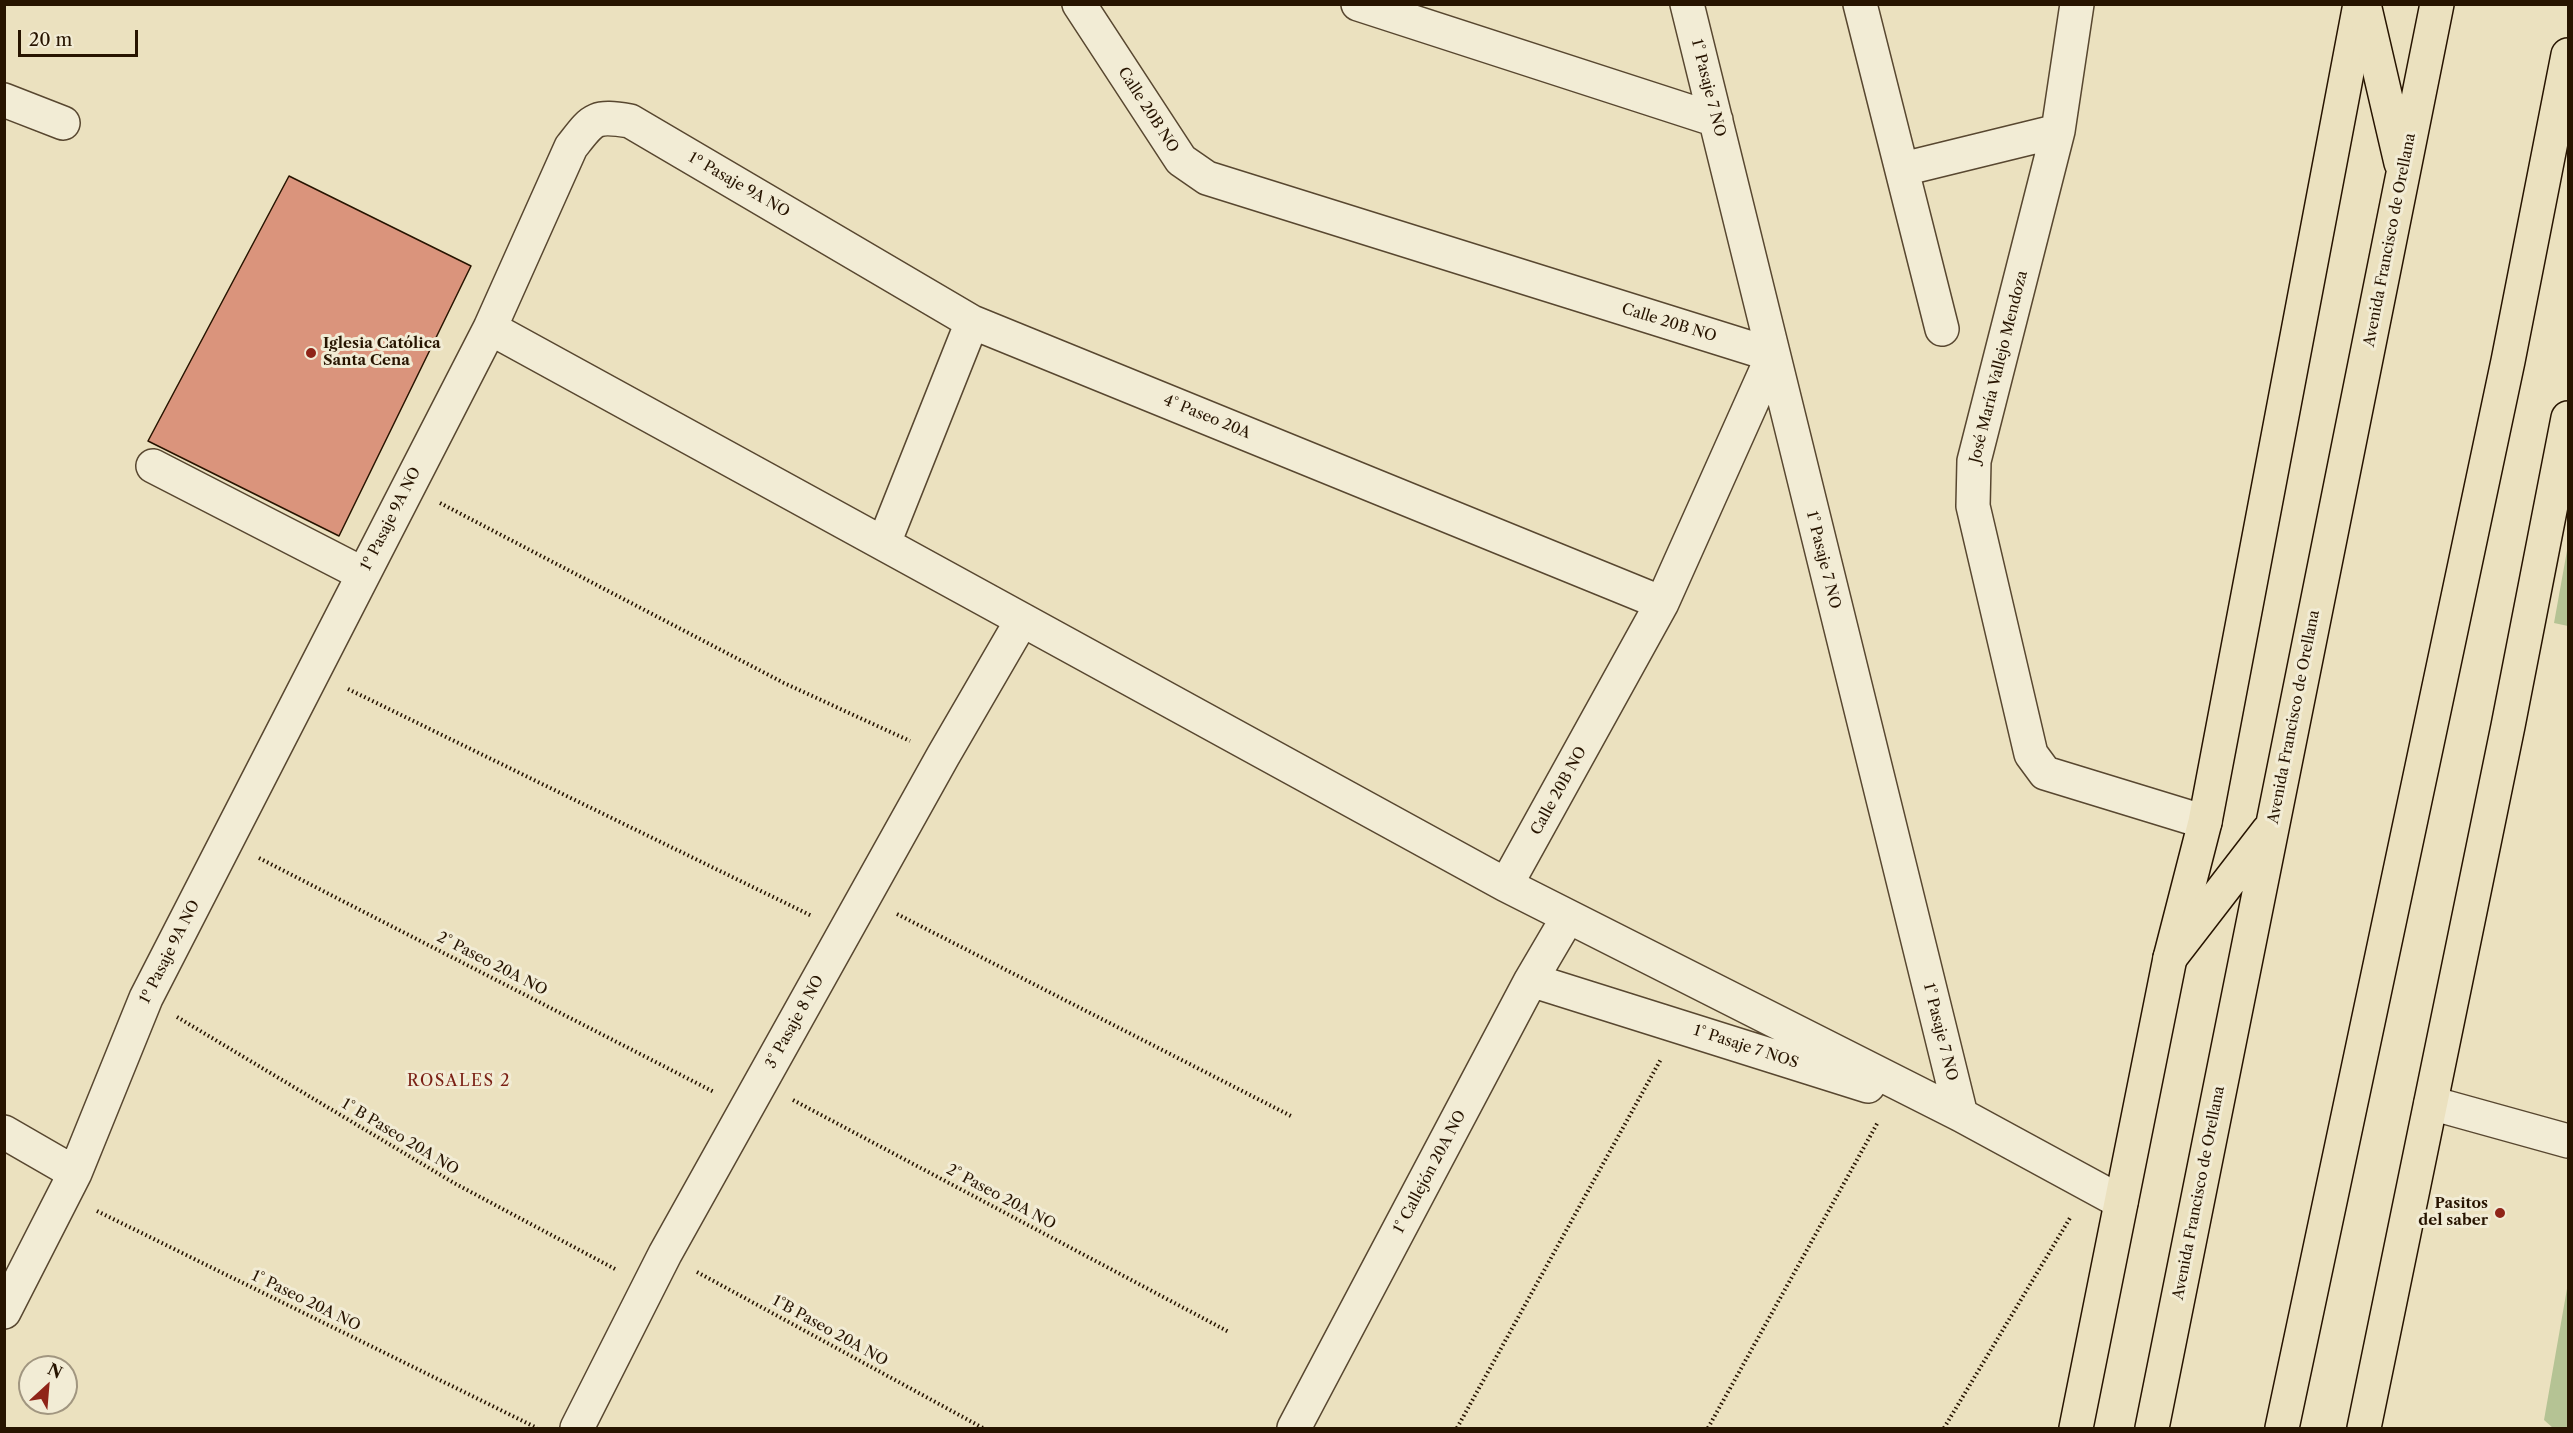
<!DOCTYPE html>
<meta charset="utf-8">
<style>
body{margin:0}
#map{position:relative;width:2573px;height:1433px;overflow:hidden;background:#ebe1bf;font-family:"Libre Caslon Text",serif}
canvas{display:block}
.frame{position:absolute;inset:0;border:6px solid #271400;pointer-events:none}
.north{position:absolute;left:18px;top:1355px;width:60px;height:60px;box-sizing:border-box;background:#f2ecd5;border:2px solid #a19680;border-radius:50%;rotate:26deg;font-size:16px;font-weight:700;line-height:24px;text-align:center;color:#271400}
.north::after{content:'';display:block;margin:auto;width:21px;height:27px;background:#8f2418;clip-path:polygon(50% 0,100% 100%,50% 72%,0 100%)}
.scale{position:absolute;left:18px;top:30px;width:120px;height:27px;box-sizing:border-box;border:3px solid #271400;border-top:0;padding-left:8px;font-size:18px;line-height:21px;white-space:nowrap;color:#271400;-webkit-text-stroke:4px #f2ecd5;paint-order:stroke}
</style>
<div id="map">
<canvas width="2573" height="1433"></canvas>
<div class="frame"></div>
<div class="north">N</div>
<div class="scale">20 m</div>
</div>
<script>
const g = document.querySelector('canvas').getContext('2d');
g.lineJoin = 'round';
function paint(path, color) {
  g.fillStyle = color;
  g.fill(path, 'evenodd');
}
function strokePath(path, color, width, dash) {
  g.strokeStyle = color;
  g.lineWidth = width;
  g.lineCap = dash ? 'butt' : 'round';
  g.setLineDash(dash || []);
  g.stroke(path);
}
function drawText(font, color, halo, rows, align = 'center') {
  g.font = font + ' "Libre Caslon Text",serif';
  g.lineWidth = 6;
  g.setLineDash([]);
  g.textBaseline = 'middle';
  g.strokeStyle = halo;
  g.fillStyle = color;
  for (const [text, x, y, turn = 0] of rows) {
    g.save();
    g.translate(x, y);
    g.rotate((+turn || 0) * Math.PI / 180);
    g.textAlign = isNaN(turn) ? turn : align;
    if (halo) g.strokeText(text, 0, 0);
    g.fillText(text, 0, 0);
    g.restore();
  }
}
const green = new Path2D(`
 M2568 545V626L2554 623Z
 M2568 1283V1428H2553L2544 1420Z`);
const building = new Path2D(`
 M289 176 471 266 339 536 148 441Z`);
const path = new Path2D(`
 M440 503 784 683 910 741
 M348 689 812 916
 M259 858 714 1092
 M897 914 1291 1116
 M177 1017 454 1183 615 1269
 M793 1100 1229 1332
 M97 1211 537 1428
 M697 1272 983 1428
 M1457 1428 1661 1059
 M1708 1428 1878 1122
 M1944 1428 2070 1218`);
const minor = new Path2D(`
 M1079 4 1181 160 1207 178 1773 355 1662 603 1506 885
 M1358 4 1716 120
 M1687 4 1961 1115
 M1860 4 1942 329
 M2077 4 2058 131 1974 461 1973 506 2031 754 2045 773 2205 822
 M4 100 63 123
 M1903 169 2058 131
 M490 328 1506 885 1961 1115 2121 1202
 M153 466 363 574
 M884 543 972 322 1662 603
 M1531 980 1868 1086
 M2431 1103 2568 1141
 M4 1132 75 1173
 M4 1312 75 1173 146 998 490 328 571 147C593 119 593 115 630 121L972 322
 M577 1428 665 1254 943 756 1022 620
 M1294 1428 1531 980 1568 917`);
const major = new Path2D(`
 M2076 1428 2170 958 2205 822 2360 4
 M2364 1428 2508 726 2568 418`);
const highway = new Path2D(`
 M2364 4 2401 163
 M2170 958 2268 831
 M2152 1428 2437 4
 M2282 1428 2508 361 2568 55`);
const markers = [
 [311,353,6,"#8f2418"],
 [2500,1213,6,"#8f2418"]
];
const streetNames = [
 ["1° Pasaje 7 NO",1708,88,76],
 ["Calle 20B NO",1148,110,57],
 ["1º Pasaje 9A NO",739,185,30],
 ["Avenida Francisco de Orellana",2390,240,-79],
 ["Calle 20B NO",1669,323,17],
 ["José María Vallejo Mendoza",1999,367,-76],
 ["4° Paseo 20A",1207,417,22],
 ["1º Pasaje 9A NO",391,519,-63],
 ["1° Pasaje 7 NO",1823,560,76],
 ["Avenida Francisco de Orellana",2294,717,-79],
 ["Calle 20B NO",1559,791,-61],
 ["1º Pasaje 9A NO",170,952,-63],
 ["2° Paseo 20A NO",492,964,27],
 ["3° Pasaje 8 NO",795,1022,-61],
 ["1° Pasaje 7 NO",1940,1032,76],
 ["1° Pasaje 7 NOS",1746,1047,18],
 ["1° B Paseo 20A NO",400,1137,31],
 ["1° Callejón 20A NO",1430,1172,-62],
 ["Avenida Francisco de Orellana",2199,1193,-79],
 ["2° Paseo 20A NO",1001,1197,28],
 ["1° Paseo 20A NO",306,1301,26],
 ["1°B Paseo 20A NO",830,1331,29]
];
const poiNames = [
 ["Iglesia Católica",323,344],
 ["Santa Cena",323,361],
 ["Pasitos",2488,1204,"right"],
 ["del saber",2488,1221,"right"]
];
const neighbourhoodNames = [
 ["ROSALES 2",459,1081]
];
paint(green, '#b5c394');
paint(building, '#da947c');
strokePath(building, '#271400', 1.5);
strokePath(minor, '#584730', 36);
strokePath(major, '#271400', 36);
strokePath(highway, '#271400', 36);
strokePath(path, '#271400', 4, [1.5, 3]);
strokePath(minor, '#f2ecd5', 33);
strokePath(major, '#ebe1bf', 33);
strokePath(highway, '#ebe1bf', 33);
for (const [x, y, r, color] of markers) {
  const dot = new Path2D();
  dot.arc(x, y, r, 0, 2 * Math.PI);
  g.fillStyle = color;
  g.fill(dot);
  strokePath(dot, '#f2ecd5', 2);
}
drawText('15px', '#271400', '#f2ecd5', streetNames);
drawText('bold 15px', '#271400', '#f2ecd5', poiNames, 'left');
g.letterSpacing = '1.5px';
drawText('16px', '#7a1f14', '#f2ecd5', neighbourhoodNames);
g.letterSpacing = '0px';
</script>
